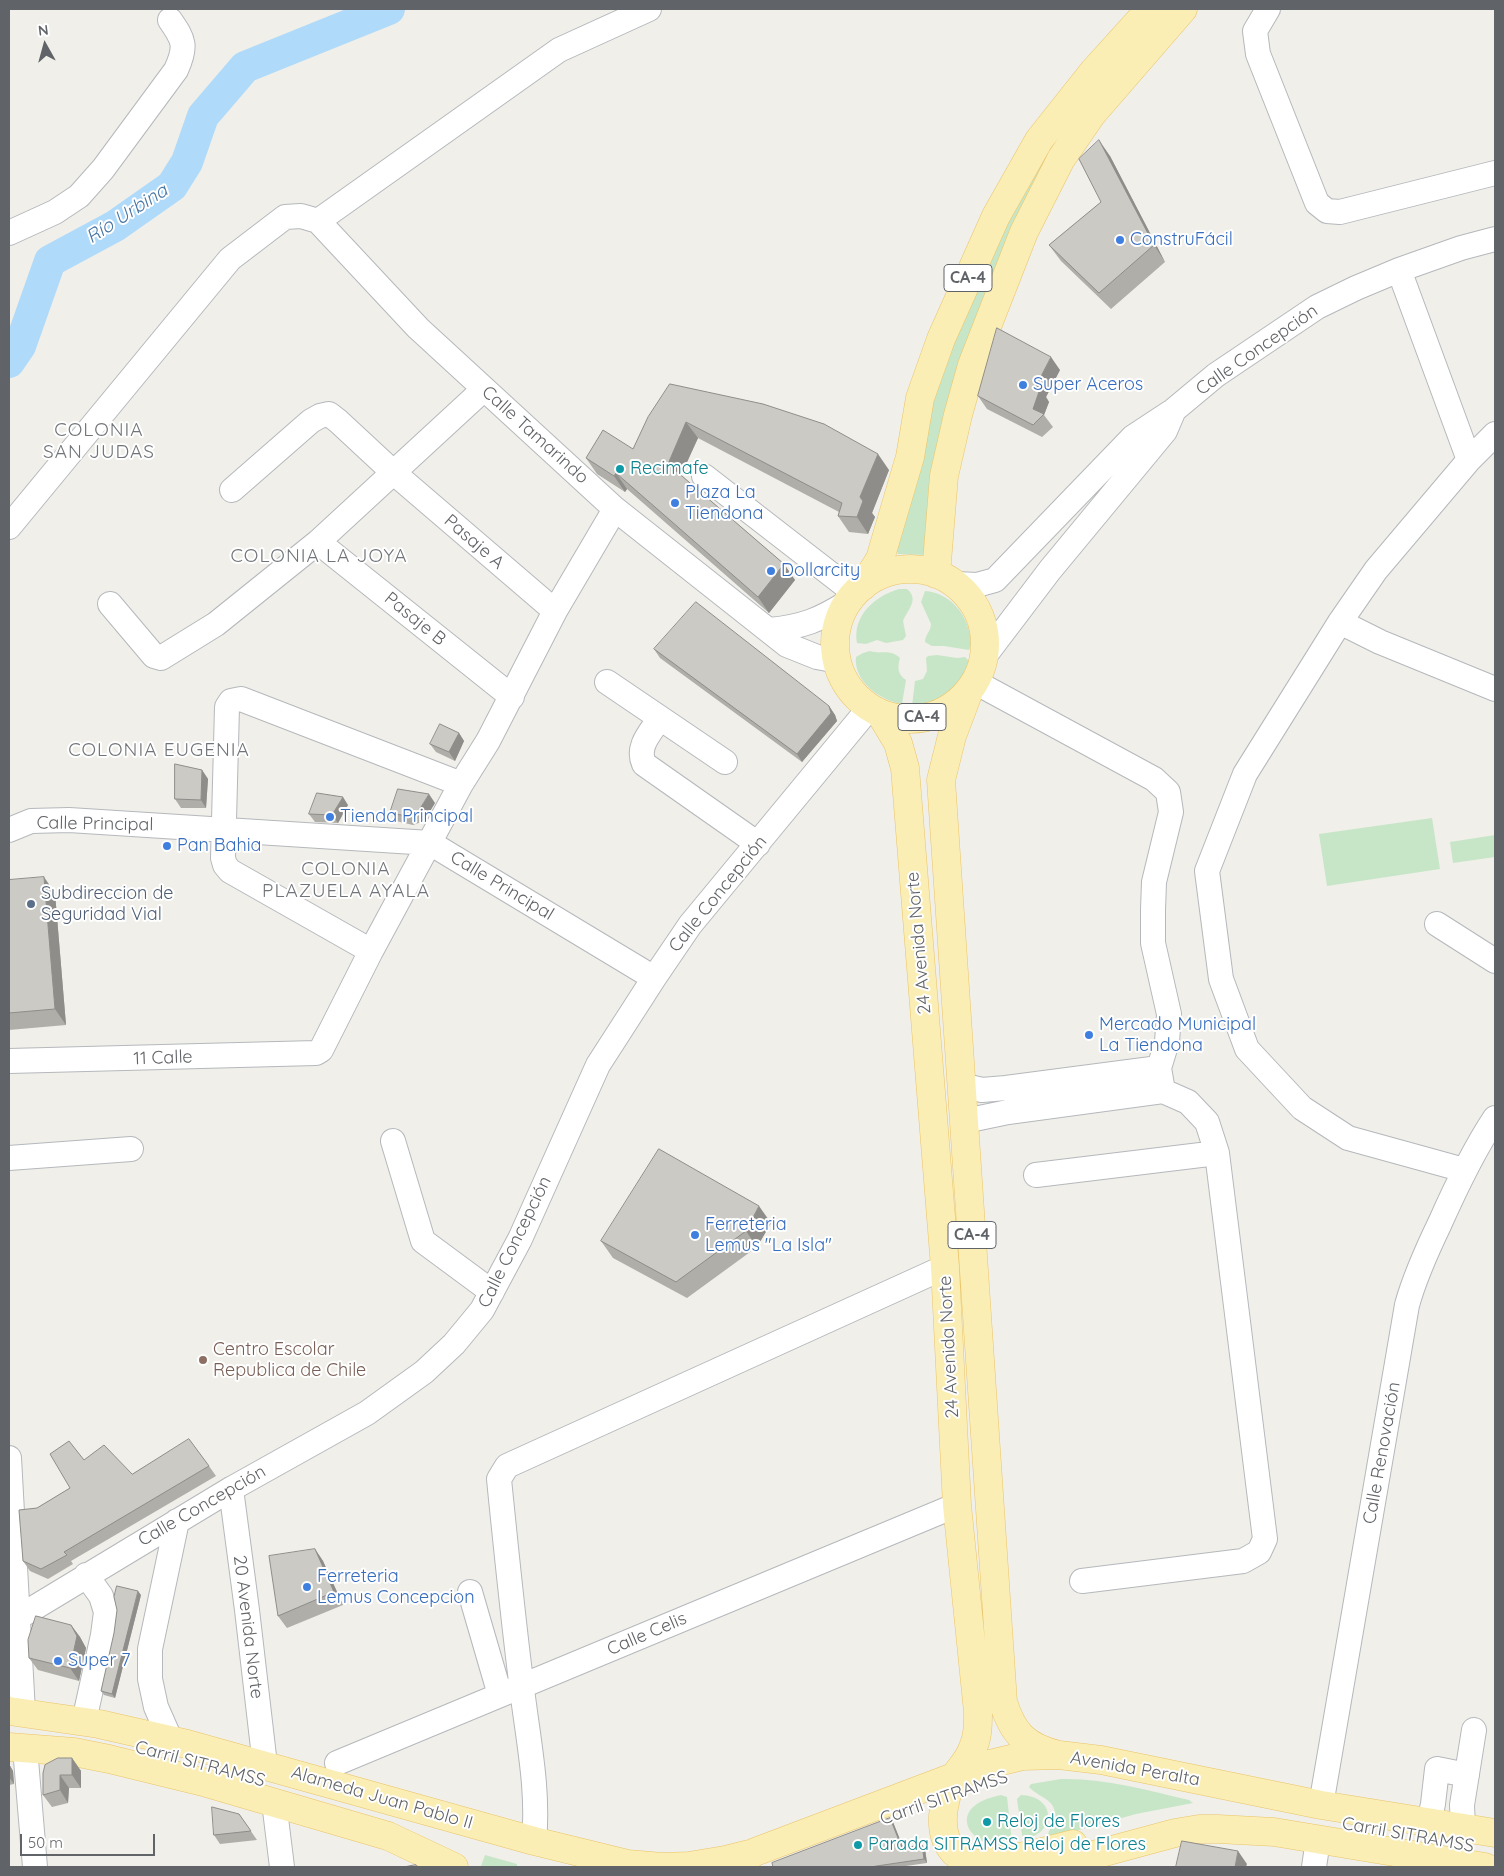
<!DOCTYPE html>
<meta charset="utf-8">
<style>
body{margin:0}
#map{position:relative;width:1504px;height:1876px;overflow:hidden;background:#f0efe9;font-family:Quicksand,sans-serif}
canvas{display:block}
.frame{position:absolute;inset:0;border:10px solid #606367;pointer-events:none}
.north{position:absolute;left:20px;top:20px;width:50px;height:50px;-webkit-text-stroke:4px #fff;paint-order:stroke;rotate:353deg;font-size:14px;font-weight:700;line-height:20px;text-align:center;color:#606367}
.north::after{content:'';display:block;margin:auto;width:18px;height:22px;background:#606367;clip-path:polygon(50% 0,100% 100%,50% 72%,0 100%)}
.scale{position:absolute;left:20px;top:1834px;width:135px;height:22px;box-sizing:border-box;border:2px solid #606367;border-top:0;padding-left:6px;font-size:15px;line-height:18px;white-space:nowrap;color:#606367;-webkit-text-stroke:4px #fff;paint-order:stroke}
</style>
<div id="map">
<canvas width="1504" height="1876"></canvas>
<div class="frame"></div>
<div class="north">N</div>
<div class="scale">50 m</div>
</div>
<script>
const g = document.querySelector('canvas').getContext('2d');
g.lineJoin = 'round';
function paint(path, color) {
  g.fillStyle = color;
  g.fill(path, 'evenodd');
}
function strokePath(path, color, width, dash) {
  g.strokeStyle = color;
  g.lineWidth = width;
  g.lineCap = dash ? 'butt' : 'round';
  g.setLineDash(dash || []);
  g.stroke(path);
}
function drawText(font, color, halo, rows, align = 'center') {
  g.font = font + ' Quicksand,sans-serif';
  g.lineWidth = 4;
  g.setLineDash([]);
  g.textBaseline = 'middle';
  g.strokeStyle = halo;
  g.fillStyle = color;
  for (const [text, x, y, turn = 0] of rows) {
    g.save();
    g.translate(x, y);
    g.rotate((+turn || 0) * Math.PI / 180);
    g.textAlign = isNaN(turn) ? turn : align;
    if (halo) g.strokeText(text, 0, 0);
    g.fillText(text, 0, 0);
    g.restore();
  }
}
const green = new Path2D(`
 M1160 9H1171L1048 163 925 555 898 554 896 550 926 414 969 287 1061 127Z
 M899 589H907C920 600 907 610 903 621L906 636 903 640 886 643 877 640 866 644 857 643C852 616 875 596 899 589Z
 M925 591C949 593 966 612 970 635 971 641 972 645 969 650L944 646H932L925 642C925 635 931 631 931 624L921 602Z
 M870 651C882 655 889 648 900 658 897 668 898 675 906 680L902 704C881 701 853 681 856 657L863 653Z
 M937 655 957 658 965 657 969 661C968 688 936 706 912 706L915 681 923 679 927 671 926 658 928 656Z
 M1432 818 1440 869 1327 886 1319 834Z
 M1495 835V857L1453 863 1450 842Z
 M1061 1779C1105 1778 1147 1790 1189 1800L1193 1803 1136 1814 1072 1832 1048 1836C1048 1830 1054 1825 1055 1818 1057 1799 1039 1798 1029 1787L1031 1784Z
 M1001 1795 1007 1797 1012 1842C978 1857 936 1808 1001 1795Z
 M1021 1795C1055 1796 1058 1832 1025 1839L1022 1835 1017 1799Z
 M485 1855 517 1864V1867H484L481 1866Z`);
const river = new Path2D(`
 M9 362 20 346 50 261 115 226 172 186 187 162 203 116 245 67 389 9`);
const minor = new Path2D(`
 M1268 9 1255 31 1258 54 1317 203 1327 211 1340 212 1495 173
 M318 221 418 328 615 509 787 645 817 657 838 661
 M9 233 55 212 79 196 103 169 176 70C187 46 184 40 170 20
 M1399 270 1469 460
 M704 476 855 593
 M232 490 311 421 320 416 329 414 338 421 394 473 555 611
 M9 527 230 259 285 217 301 216 318 221 559 50 649 9
 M318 542 512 697
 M956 584 977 585 995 580 1133 437 1171 412
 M110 604 154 656 161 658 216 624 318 542 484 389
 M1340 622 1380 642 1495 689
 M769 630C802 627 820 620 848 602
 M984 657 1050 570 1165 431 1174 410 1216 375 1317 307 1356 288 1399 270 1461 248 1495 239
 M607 682 725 762
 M975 682 1154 779 1168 792 1171 812 1154 882 1153 910V943L1169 1014 1167 1042 1159 1068 1163 1091 1188 1102 1207 1122 1217 1153 1265 1539 1259 1552 1243 1561 1082 1581
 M660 718C651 732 636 746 644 764L758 844
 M9 830 31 821 69 820 430 843 654 978
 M1437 924 1495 961
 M371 951 230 871 225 865 223 858 227 707 231 701 241 699 461 784
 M9 1061 316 1053 321 1050 371 951 461 784 488 741 555 611 615 509
 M961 1085 982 1090 1006 1088 1159 1068
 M965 1121 1008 1112 1163 1091
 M393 1141 423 1241 492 1292
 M9 1158 131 1149
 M1464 1170 1348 1138 1302 1108 1247 1049 1221 979 1207 871 1245 774 1340 622 1376 570 1469 460 1495 434
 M1036 1175 1217 1153
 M9 1458 23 1712
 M231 1489 247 1610 265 1765
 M470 1592 500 1695
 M9 1623 231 1489 367 1413 424 1372 454 1344 482 1310 520 1239 598 1065 654 978 690 925 870 707
 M84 1721 103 1635 106 1612 101 1596 86 1575
 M171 1741 156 1707 150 1679V1649L177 1521
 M25 1748 35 1867
 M337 1763 957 1505
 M274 1802 282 1867
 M1321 1805 1407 1305C1415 1276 1427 1250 1440 1223 1456 1187 1473 1151 1495 1118
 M1429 1822 1433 1804 1437 1769 1467 1775
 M1463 1827 1462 1805 1474 1730
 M534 1841C539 1790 528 1739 522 1689 513 1619 506 1549 499 1479L507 1466 945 1267
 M1314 1867 1318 1840`);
const major = new Path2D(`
 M835 644a75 75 0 1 1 150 0a75 75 0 1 1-150 0Z
 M936 574 944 476 958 415 972 365 1024 232 1061 159 1092 114 1183 9
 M863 586 880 559 910 457 920 398 941 339 996 216 1039 140 1093 72 1150 9
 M969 691 952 736 941 780 1003 1702C1013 1734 1026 1747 1059 1755
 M880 713 898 743 905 768 945 1267 957 1505 978 1712C978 1725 978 1738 972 1750 968 1761 959 1769 953 1779 943 1800 936 1833 954 1852 961 1859 975 1864 985 1867
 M9 1711 99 1724 187 1744 534 1841 628 1864 662 1867 689 1866 725 1860 749 1854
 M9 1747 74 1752 109 1759 207 1783 388 1836 454 1867
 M965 1866 1030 1855 1073 1844
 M731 1867 755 1852 985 1765 1023 1756 1059 1755 1101 1760 1321 1805 1495 1833
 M1049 1867 1175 1833 1199 1829H1218L1274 1832 1485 1867`);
const wall = new Path2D(`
 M1110 156 1165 262 1111 309 1061 261 1049 245 1101 202Z
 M1060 370 1046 397 1049 402 1044 415 1053 427 1042 437 987 409 978 396Z
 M670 384 889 470 872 513 875 517 868 534 849 532 838 516 839 512 698 438 681 475 784 564 795 580 769 613 627 489 625 492 597 474 586 458 633 449Z
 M654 649 829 706 835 715 837 721 802 762 660 658Z
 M459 733 464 741 455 761 436 752 430 744Z
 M202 770 208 779 206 808H181L175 799Z
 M435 803 424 821 413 825 396 821 390 813Z
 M348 805 338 823 315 822 309 814Z
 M9 880 55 893 66 1025 9 1030Z
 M771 1223 757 1247 687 1298 613 1258 601 1241Z
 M84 1460 132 1474 209 1466 216 1476 71 1561 73 1564 48 1579 30 1571 23 1561 37 1508 70 1488Z
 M315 1549 323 1561 343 1605 287 1628 278 1616Z
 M141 1595 115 1698 104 1695 101 1691Z
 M71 1625 80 1637 86 1648 79 1681 38 1670 29 1658Z
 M72 1758 81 1771V1788H69L68 1803 52 1807 43 1795Z
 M9 1764 13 1771 14 1784 9 1785Z
 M239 1814 257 1840 220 1844 214 1835Z
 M890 1818 893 1822 903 1848 922 1845 925 1849 927 1863 899 1867H773Z`);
const shadedWall = new Path2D(`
 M1099 140 1110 156 1165 262 1154 245Z
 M1051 357 1060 370 1046 397 1049 402 1044 415 1033 409 1035 388Z
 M686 422 698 438 679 480 668 464Z
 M878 454 889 470 872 513 875 517 868 534 857 517 860 497Z
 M616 473 627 489 625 492 614 476Z
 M784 564 795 580 769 613 758 597Z
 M829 706 835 715 837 721 802 762 797 754Z
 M459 733 464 741 455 761 449 752Z
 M202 770 208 779 206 808 201 800Z
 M429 794 435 803 424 821 418 812Z
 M343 797 348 805 338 823 332 815Z
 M44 877 55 893 66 1025 55 1009Z
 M759 1206 771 1223 757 1247 746 1231Z
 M315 1549 323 1561 343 1605 334 1592Z
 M138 1591 141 1595 115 1698 112 1694Z
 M71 1625 80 1637 86 1648 79 1681 70 1668Z
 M72 1758 81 1771V1788L72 1775Z
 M9 1764 13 1771 14 1784 9 1777Z
 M60 1775 69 1788 68 1803 60 1790Z
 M890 1818 893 1822 905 1852 902 1848Z
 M922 1845 925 1849 927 1863 924 1859Z
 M1238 1851 1247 1864 1246 1867H1235Z`);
const building = new Path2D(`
 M1099 140 1154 245 1099 293 1049 245 1101 202 1079 159Z
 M997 328 1051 357 1035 388 1040 389 1033 409 1044 414 1033 425 978 396Z
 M670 384 763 404 824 424 878 454 860 497 863 501 857 517 838 516 842 503 686 422 668 464 784 564 758 597 616 473 614 476 586 458 603 430 633 449 648 417Z
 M696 602 829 706 831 713 797 754 654 649Z
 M440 724 459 733 449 752 430 744Z
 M175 764 202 770 201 800 175 799Z
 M398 789 429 794 418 812 407 816 390 813Z
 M317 793 343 797 332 815 309 814Z
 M44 877 55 1009 9 1013V880Z
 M659 1149 759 1206 746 1231 676 1282 601 1241Z
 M189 1439 209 1466 64 1552 67 1555 41 1569 23 1561 19 1510 37 1508 70 1488 50 1454 69 1441 84 1460 104 1445 132 1474Z
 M315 1549 334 1592 278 1616 269 1556Z
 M117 1586 138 1591 112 1694 101 1691 114 1633 117 1610 114 1597Z
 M36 1616 71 1625 77 1636 70 1668 29 1658 28 1640Z
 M58 1758H72V1775H60V1790L43 1795V1773L45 1765Z
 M212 1807 239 1814 251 1831 214 1835Z
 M890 1818 902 1848 922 1845 924 1859 870 1867H773L772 1863Z
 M1182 1841 1238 1851 1235 1867H1176Z
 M416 1865 417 1867H404Z`);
const markers = [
 [1120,240,5,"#3f7fe0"],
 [1023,385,5,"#3f7fe0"],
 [620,469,5,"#0f9aa8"],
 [675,503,5,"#3f7fe0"],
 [771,571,5,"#3f7fe0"],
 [330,817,5,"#3f7fe0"],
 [167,846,5,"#3f7fe0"],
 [31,904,5,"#5c6f8a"],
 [1089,1035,5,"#3f7fe0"],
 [695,1235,5,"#3f7fe0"],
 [203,1360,5,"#8d6e63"],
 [307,1587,5,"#3f7fe0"],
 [58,1661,5,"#3f7fe0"],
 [987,1822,5,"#0f9aa8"],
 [858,1845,5,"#0f9aa8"]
];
const shields = [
 [968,278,48],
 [922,717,48],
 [972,1235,48]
];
const shieldNames = [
 ["CA-4",968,278],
 ["CA-4",922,717],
 ["CA-4",972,1235]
];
const shopNames = [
 ["ConstruFácil",1130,240],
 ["Super Aceros",1033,385],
 ["Plaza La",685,493],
 ["Tiendona",685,514],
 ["Dollarcity",781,571],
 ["Tienda Principal",340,817],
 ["Pan Bahia",177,846],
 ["Mercado Municipal",1099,1025],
 ["La Tiendona",1099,1046],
 ["Ferreteria",705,1225],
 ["Lemus \"La Isla\"",705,1246],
 ["Ferreteria",317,1577],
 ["Lemus Concepcion",317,1598],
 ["Super 7",68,1661]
];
const streetNames = [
 ["Calle Concepción",1257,350,-35],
 ["Calle Tamarindo",535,435,42],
 ["Pasaje A",474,542,41],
 ["Pasaje B",415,619,39],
 ["Calle Principal",95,824,1],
 ["Calle Principal",502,886,31],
 ["Calle Concepción",718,894,-51],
 ["24 Avenida Norte",919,943,-95],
 ["11 Calle",163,1058,-2],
 ["Calle Concepción",515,1242,-64],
 ["24 Avenida Norte",949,1347,-93],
 ["Calle Renovación",1382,1453,-80],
 ["Calle Concepción",202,1506,-30],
 ["20 Avenida Norte",248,1627,83],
 ["Calle Celis",647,1634,-23],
 ["Carril SITRAMSS",200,1764,15],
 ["Avenida Peralta",1135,1769,10],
 ["Alameda Juan Pablo II",382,1798,16],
 ["Carril SITRAMSS",944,1798,-19],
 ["Carril SITRAMSS",1408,1835,10]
];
const cultureNames = [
 ["Recimafe",630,469],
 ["Reloj de Flores",997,1822],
 ["Parada SITRAMSS Reloj de Flores",868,1845]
];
const serviceNames = [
 ["Subdireccion de",41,894],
 ["Seguridad Vial",41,915]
];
const educationNames = [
 ["Centro Escolar",213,1350],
 ["Republica de Chile",213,1371]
];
const waterNames = [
 ["Río Urbina",127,214,-33]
];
const neighbourhoodNames = [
 ["COLONIA",99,430],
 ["SAN JUDAS",99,452],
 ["COLONIA LA JOYA",319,556],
 ["COLONIA EUGENIA",159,750],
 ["COLONIA",346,869],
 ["PLAZUELA AYALA",346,891]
];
paint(green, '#c7e6c7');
strokePath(river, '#afdafa', 32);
strokePath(minor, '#b5b8bc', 26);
strokePath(major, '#eac468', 29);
strokePath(minor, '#fff', 24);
strokePath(major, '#faeeb4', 28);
paint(wall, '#afaea9');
paint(shadedWall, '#8f8d8a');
paint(building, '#cccac5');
strokePath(building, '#8f8d8a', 1);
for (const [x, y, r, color] of markers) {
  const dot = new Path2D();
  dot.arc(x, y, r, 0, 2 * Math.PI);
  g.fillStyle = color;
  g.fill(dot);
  strokePath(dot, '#fff', 2);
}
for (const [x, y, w] of shields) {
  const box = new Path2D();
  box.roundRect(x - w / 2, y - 13.5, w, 27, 4);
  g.fillStyle = '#fff';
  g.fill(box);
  strokePath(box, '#606367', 1);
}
drawText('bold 16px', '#606367', null, shieldNames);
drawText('18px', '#366cbe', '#fff', shopNames, 'left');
drawText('18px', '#606367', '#fff', streetNames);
drawText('18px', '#0d838f', '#fff', cultureNames, 'left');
drawText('18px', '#4e5e75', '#fff', serviceNames, 'left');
drawText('18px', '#785e54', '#fff', educationNames, 'left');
drawText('italic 19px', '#4775a4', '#fff', waterNames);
g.letterSpacing = '1px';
drawText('19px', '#717579', '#fff', neighbourhoodNames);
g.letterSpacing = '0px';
</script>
